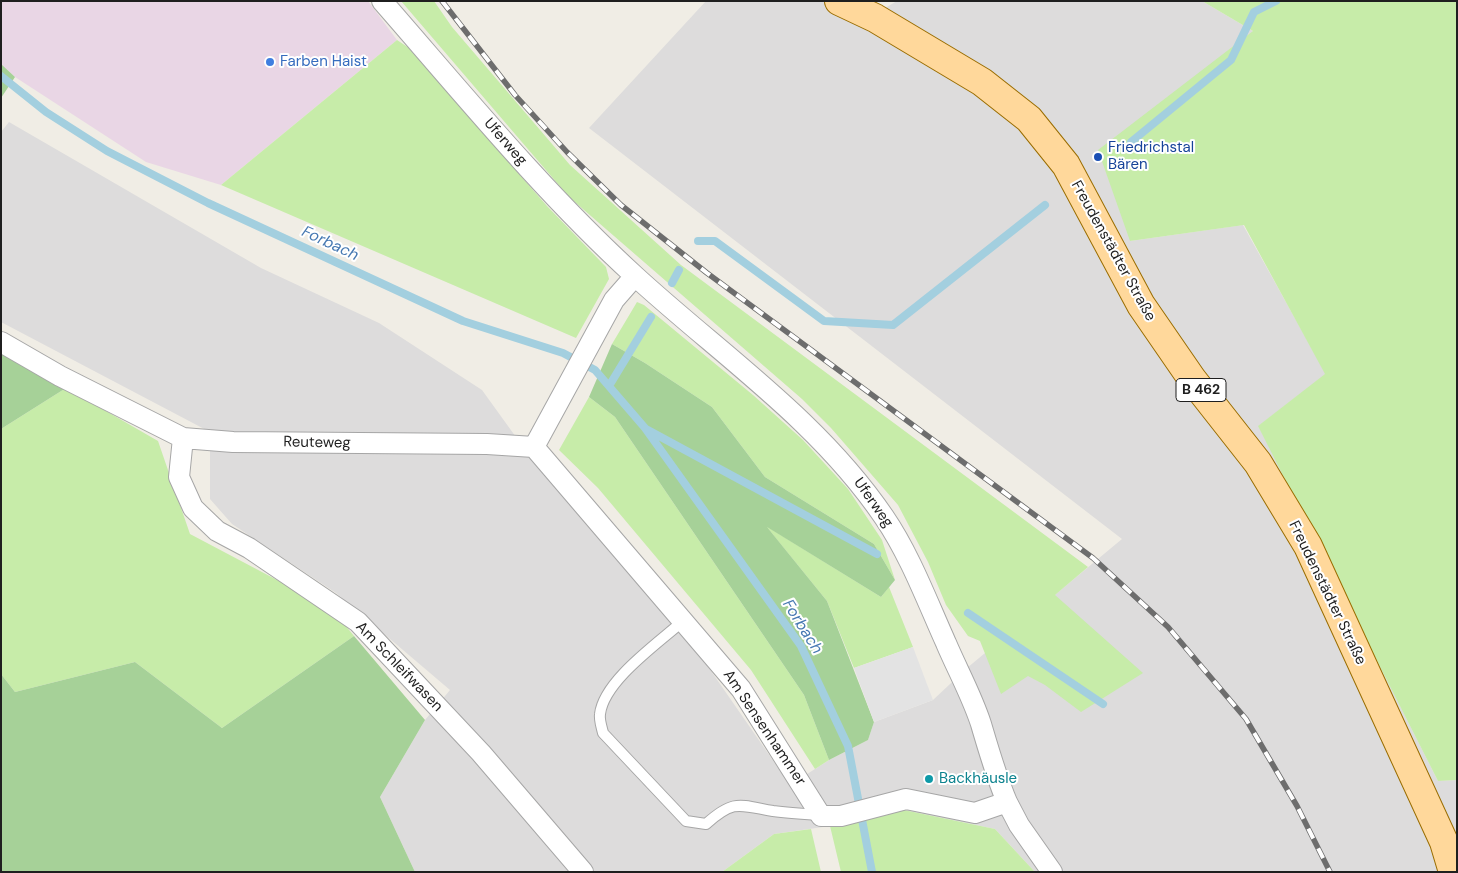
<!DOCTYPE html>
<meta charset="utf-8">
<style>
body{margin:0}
#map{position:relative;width:1458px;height:873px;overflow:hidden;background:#f0ede5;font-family:"DM Sans",sans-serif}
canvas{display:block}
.frame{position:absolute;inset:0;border:2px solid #1f1f1f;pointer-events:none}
</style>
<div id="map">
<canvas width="1458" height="873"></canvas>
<div class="frame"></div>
</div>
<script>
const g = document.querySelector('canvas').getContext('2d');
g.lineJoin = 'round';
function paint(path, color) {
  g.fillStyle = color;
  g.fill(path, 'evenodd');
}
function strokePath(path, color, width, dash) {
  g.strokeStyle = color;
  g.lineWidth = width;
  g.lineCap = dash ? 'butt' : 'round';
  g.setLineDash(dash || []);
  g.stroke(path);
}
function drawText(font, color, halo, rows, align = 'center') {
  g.font = font + ' "DM Sans",sans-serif';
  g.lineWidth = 4;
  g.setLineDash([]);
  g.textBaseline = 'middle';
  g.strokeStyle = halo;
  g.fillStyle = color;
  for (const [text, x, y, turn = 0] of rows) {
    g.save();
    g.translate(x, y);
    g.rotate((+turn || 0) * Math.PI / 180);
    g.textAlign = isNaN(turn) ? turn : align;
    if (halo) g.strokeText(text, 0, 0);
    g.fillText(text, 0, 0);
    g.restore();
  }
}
const residential = new Path2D(`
 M706 1H861L885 8 897 1H1202L1253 31 1130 241 1243 225 1326 374 1259 426 1438 781 1457 780V872H1035L995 829 904 810 830 826 774 834 722 872H415L380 797 425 720 450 690 336 593 232 524 210 499V432L1 322V132L9 122 261 268 379 323 482 390 539 469 684 632 790 785 829 760 868 740 874 722 933 700 967 668 1122 539 589 128Z`);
const industrial = new Path2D(`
 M1 1H368L397 40 221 185 146 162 15 77 1 64Z`);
const grass = new Path2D(`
 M401 1H434L452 27 570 165 681 265 1088 567 1055 595 1143 673 1081 712 1045 685 1028 676 1001 694 980 641 968 636 946 605 928 562 898 505 831 428 802 399 569 197Z
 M1202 1H1457V780L1438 781 1258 426 1325 374 1244 225 1130 241 1098 150 1253 31Z
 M397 40 409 48 547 206 606 267 609 279 576 338 221 185Z
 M637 302 644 305 753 395 803 440 848 489 882 540 895 580 874 544 765 477 712 407 645 363 612 344Z
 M66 388 158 441 190 534 332 609 354 636 222 728 135 662 15 692 1 674V429Z
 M589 397 615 417 804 695 829 760 815 769 751 670 598 488 559 450Z
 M766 526 881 597 889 587 913 647 854 668 827 601Z
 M904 810 995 829 1035 872H841L830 826Z
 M811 829 821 872H722L774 834Z`);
const forest = new Path2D(`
 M1 64 15 77 1 98Z
 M612 344 645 363 712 407 765 477 874 544 895 580 881 597 767 527 827 601 874 722 868 740 829 760 804 695 615 417 589 397Z
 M1 353 66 388 1 429Z
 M354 636 425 720 380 797 415 872H1V674L15 692 135 662 222 728Z`);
const parking = new Path2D(`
 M913 647 933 700 874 722 854 668Z`);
const stream = new Path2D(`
 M1 76 46 112 107 151 208 203 463 321 563 353 595 370 645 428 801 646 848 746 872 872
 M1131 142 1231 60 1254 12 1276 1
 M698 241H715L824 321 893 325 1045 205
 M672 283 679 270
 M609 386 651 317
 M646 429 877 554
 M968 613 1103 704`);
const service = new Path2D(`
 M684 620C660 642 604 680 600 714 599 720 602 728 603 733L686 821 706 824C734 799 739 805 773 811 788 813 804 814 820 815`);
const minor = new Path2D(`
 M382 1C464 95 543 192 635 276 720 354 818 420 884 517 910 555 927 601 946 643 957 669 972 696 981 724 989 751 996 776 1007 802
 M1 342 60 376 183 438 233 442 487 444 534 447
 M183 438 179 477 193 508 217 531 249 548 358 622 481 753 583 872
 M534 447 741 689 821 816H841L906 799 975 813 1007 802 1019 825 1052 872
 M534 447 614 300 635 276`);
const primary = new Path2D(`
 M839 1 875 18 982 82 1029 119 1066 165 1141 305 1192 379 1258 463 1308 546 1444 842 1453 872`);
const rail = new Path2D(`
 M442 1 515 95 567 152 621 205 707 273 1093 558 1168 627 1246 719 1297 806 1330 872`);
const markers = [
 [270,62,5,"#3f7fe0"],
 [1098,157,5,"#1a4fb4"],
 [929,779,5,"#0f9aa8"]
];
const shields = [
 [1201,390,50]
];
const shieldNames = [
 ["B 462",1201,390]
];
const shopNames = [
 ["Farben Haist",280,62]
];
const streetNames = [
 ["Uferweg",505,142,49],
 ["Freudenstädter Straße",1113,251,61],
 ["Reuteweg",317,443,1],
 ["Uferweg",873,503,55],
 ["Freudenstädter Straße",1327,593,64],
 ["Am Schleifwasen",399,667,46],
 ["Am Sensenhammer",764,728,56]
];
const transitNames = [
 ["Friedrichstal",1108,148],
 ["Bären",1108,165]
];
const cultureNames = [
 ["Backhäusle",939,779]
];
const waterNames = [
 ["Forbach",330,244,25],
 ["Forbach",802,627,58]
];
paint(residential, '#dddcdc');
paint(industrial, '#e9d6e5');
paint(grass, '#c7eca9');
paint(forest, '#a6d198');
paint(parking, '#e3e3e3');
strokePath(stream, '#a3cfdf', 8);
strokePath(service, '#a6a6a6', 12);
strokePath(minor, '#a6a6a6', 22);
strokePath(primary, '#9a6d00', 30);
strokePath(service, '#fff', 10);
strokePath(minor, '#fff', 20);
strokePath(primary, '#ffd89b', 28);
strokePath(rail, '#6d6d6d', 5.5);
strokePath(rail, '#fff', 4, [11]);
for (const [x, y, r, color] of markers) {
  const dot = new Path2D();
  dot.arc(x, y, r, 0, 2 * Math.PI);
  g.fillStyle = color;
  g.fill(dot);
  strokePath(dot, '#fff', 2);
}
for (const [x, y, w] of shields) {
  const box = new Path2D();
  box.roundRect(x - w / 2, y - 11.5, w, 23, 4);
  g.fillStyle = '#fff';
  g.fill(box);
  strokePath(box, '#1f1f1f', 1);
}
drawText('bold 14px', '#1f1f1f', null, shieldNames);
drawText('15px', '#366cbe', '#fff', shopNames, 'left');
drawText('15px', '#1f1f1f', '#fff', streetNames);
drawText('15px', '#164399', '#fff', transitNames, 'left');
drawText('15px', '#0d838f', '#fff', cultureNames, 'left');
drawText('italic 16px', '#4779b2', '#fff', waterNames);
</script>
